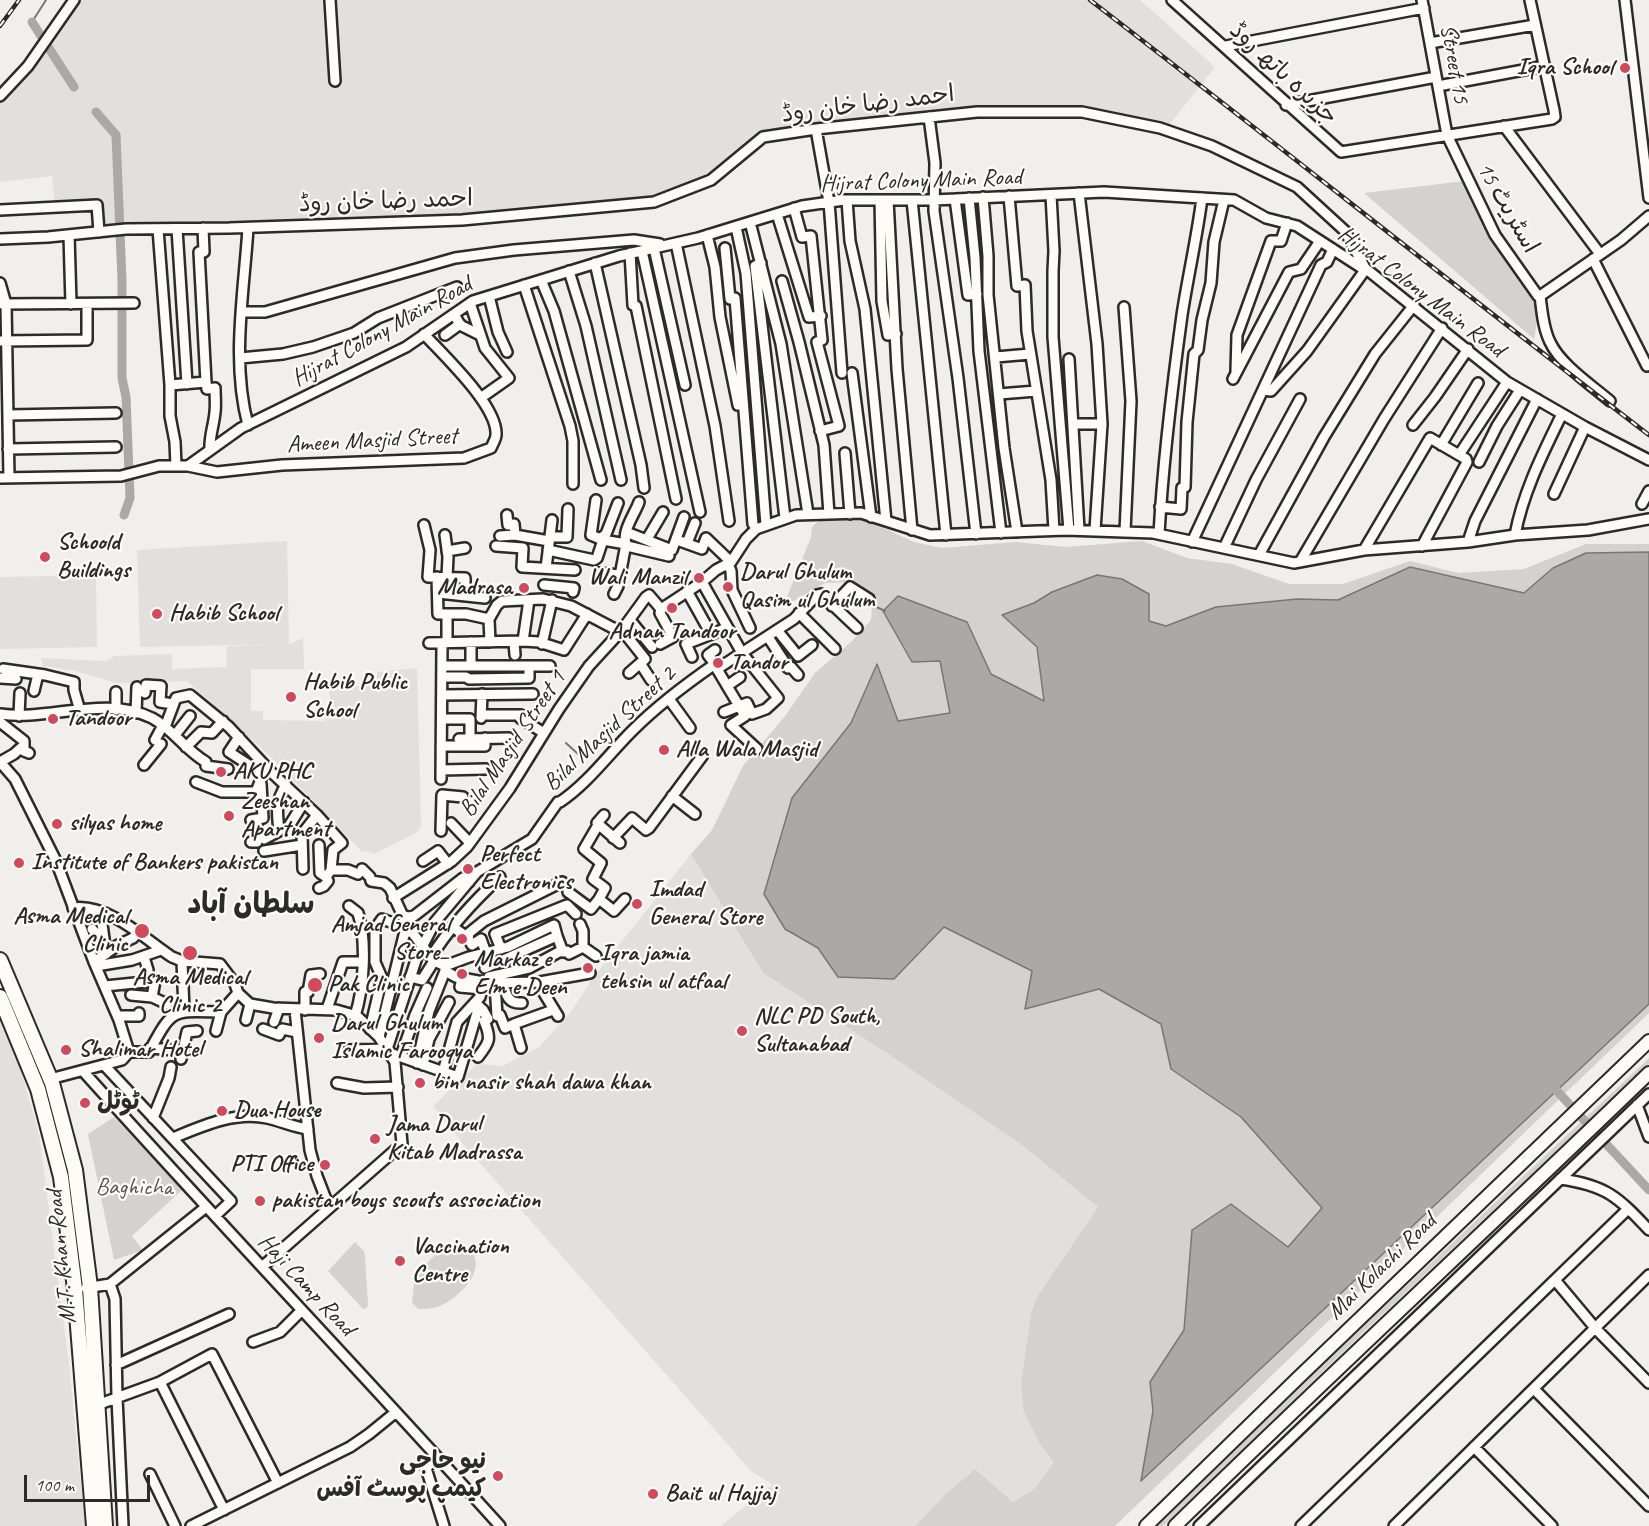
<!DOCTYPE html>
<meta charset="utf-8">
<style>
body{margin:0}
#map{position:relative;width:1649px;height:1526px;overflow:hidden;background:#f0efeb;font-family:Caveat,sans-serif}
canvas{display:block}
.scale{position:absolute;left:24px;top:1475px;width:126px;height:27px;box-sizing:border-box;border:3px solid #2b2b2b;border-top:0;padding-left:8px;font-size:18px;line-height:21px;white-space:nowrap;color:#2b2b2b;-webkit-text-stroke:4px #fdfcf7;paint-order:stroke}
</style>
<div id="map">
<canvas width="1649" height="1526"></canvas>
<div class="scale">100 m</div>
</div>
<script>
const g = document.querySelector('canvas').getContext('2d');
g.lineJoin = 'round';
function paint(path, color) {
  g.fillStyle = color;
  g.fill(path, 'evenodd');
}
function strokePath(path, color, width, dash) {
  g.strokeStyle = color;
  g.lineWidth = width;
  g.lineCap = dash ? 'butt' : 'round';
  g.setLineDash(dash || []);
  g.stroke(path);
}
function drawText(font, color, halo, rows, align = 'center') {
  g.font = font + ' Caveat,"Playpen Sans Arabic",sans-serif';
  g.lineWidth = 4.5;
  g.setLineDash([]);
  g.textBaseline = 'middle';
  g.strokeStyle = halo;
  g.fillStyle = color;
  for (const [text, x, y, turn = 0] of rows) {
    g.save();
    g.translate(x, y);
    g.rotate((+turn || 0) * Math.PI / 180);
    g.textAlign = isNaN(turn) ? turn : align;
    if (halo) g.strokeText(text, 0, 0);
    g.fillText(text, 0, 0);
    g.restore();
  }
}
const built = new Path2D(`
 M73 0H1140L1215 67 1166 129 1111 117 1027 112 763 137 711 180 654 202 462 220 229 228 128 224 103 226 97 205 55 207 52 176 0 182V96Z
 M287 541 289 644 303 638 304 669H251V711H263V720L325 721V714L332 712 329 691 364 685 365 679 377 678V672L417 668 421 825 418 832 374 854 367 851 362 852 270 756 187 681 117 683 75 671 43 666 41 658 105 661 115 656 172 654V669L226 667 227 646 287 644 140 647 137 550Z
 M96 575 97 647 0 649V577Z
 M691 854 763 973 896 1059 1023 1146 1098 1207 1038 1295 1031 1313 1021 1382 1041 1446 1052 1462 1034 1489 1013 1502 975 1469 947 1493 915 1526H721L772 1484 752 1472 464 1145 433 1106 477 1064 503 1066 539 1047 570 1013 596 974Z
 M0 997 39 1134 69 1364 85 1526H0Z`);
const green = new Path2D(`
 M1465 181 1540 303 1534 339 1364 193Z
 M821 519H864L914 542 942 548 1015 542 1066 547 1142 541 1187 558 1232 564 1289 584H1343L1410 561 1458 573 1524 569 1586 544H1649V552L1586 553 1553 568 1524 593 1410 567 1338 600 1297 599 1216 607 1166 626 1149 621 1097 575 1052 592 1034 603 1003 615 1037 647 1045 701 991 674 967 622 940 661 950 713 898 721 877 665 851 723 792 798 785 928 818 948 838 977 894 979 944 927 1032 972 1025 1009 1099 989 1161 1024 1171 1069 1241 1117 1322 1208 1288 1247 1231 1204 1192 1230 1184 1330 1150 1382 1153 1411 1141 1480 1649 1004V1013L1115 1526H915L947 1493 975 1469 1013 1502 1034 1489 1053 1462 1041 1446 1024 1412 1021 1382 1031 1313 1038 1295 1098 1207 1023 1146 896 1059 763 973 691 854 712 830 743 766 785 716 815 673 851 642 871 620 872 605 869 595 851 582 825 583 783 607 811 537 812 527Z
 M1649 1058V1064L1367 1329 1163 1526H1156L1336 1352Z
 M114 1117 182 1190 132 1236 143 1250 114 1260 88 1134Z
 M355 1242 364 1251 365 1257 368 1304 367 1308 363 1309 328 1271Z
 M438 1252H472C486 1271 459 1297 442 1305 434 1309 426 1309 418 1309L412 1303 415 1275Z`);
const water = new Path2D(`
 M1649 552V1004L1141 1481 1153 1411 1150 1382 1184 1330 1192 1230 1231 1204 1288 1247 1322 1208 1241 1117 1171 1069 1161 1024 1099 989 1025 1009 1032 971 944 927 894 979 838 977 818 948 785 929 764 894 792 798 851 723 877 664 898 721 950 713 940 661 912 662 883 611 898 596 967 622 991 674 1044 701 1037 647 1002 615 1034 603 1052 592 1097 575 1122 579 1149 594V621L1166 626 1216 607 1297 599 1338 600 1410 567 1524 593 1553 568 1586 553Z`);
const stream = new Path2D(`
 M32 22 46 0
 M872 605 885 611
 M566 743 578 754`);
const canal = new Path2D(`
 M32 22 74 87
 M96 112 116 135 122 280V378L126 397 130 498 124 515
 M1557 1091 1649 1190`);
const minor = new Path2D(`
 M330 0 335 81
 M1172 0 1341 152 1552 119 1555 117 1554 110 1530 0
 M1422 0 1447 135 1495 235 1538 296H1540
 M1625 0 1649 198
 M1430 43 1535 25
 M1226 46 1424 8
 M1438 86 1545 66
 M0 96 28 66 74 0
 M1286 105 1436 77
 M929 117 935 163 934 211 958 378 976 534
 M1504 126 1600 254
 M816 129 829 202 842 373
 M1079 193 1097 344 1102 424 1095 530
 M1051 195 1054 251 1053 271V337L1069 530
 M1009 196 1017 286 1025 285 1027 331 1051 480 1054 530
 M983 197 988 256V295L1004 448 1017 532
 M969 198 975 258 979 351 1001 533
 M955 199 968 295 977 294
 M847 200 850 241 865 309 886 521
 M880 200 882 301 888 335 896 334
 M888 200 897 369 912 530
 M912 200 946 535
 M794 208 802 237 811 236 822 340 817 342 839 426 820 431
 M0 210 97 205 99 232
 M777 214 809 317 821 316
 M750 222 781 344 808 514
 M736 227 746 273 766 525
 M203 228 204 252H199L206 382 207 389 215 388C215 396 216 404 215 412 214 425 209 437 210 450
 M248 228C244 292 231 362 248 425
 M158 229 170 385V416L175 442 176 466
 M177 229 187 384
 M69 235 71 304
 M707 235 715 267 720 317 738 405H740
 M0 239 48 237 126 229 229 228 462 220 654 202 711 180 763 137 816 129 977 112H1082L1160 128 1212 146 1297 187 1345 231 1365 268
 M676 243 715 426 729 521
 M654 248 685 385
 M725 248 730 299 735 298 753 524
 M642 251 700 512
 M630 253 633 305 636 306 676 499
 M1593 259 1647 366
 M595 263 641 465 644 488
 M761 263 755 266 785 518
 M569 271 586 326 621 480
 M541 280 554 311 601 480
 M782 281 799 342 824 445 829 514
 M0 283 6 304 9 478
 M524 285 570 426 573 441V484
 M489 296 498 332 507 352
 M1540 296 1621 240 1649 216
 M1540 296C1542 311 1543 328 1550 342 1560 364 1591 385 1610 401
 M470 303 485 348 509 378 482 397
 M2 304 134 303
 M1124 307 1131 401 1125 531
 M242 312H265L455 258 514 250 634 240 660 244
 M454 314 460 325 480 335
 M445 335 460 324
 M0 341 87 340V304
 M996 357 1030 354
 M240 358 283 354 313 347 354 333 378 318 457 287
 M1069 359 1079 530
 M1236 371 1237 335 1271 241H1281L1287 223
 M852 373 871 517
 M1233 379 1289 272 1301 269 1320 241
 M170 385 206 382
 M1263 390 1271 391 1307 351 1365 270
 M999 394 1036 391
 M8 415 116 413
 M1073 424H1102
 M1413 425 1435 397 1468 349
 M1441 445 1478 383
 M8 449 116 447
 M845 453 850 514
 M1459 455 1507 382
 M1479 462 1497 426 1520 390
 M188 466 217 472 282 465 464 458 491 448C492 445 496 439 496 435 498 406 444 356 424 334
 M0 478 121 476 159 466H188L241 428 406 347 473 301 619 256 698 238 802 206 844 200H934L1104 192 1234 200 1266 218 1297 226 1365 270V268L1507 382 1585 427 1649 460
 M1554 494 1585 427
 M596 500 591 535 603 540 626 544 618 586 614 594
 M639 502C635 514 620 533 627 546L669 556
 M1642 504 1649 491
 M1160 507 1181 509 1182 488 1185 487 1187 422 1194 354 1198 350 1202 320 1211 283 1214 242 1224 200
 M507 515 508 525 514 524 515 535 549 541
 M424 525 430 550 428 577 465 578V595
 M626 532 672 550 684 517
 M1159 534C1163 461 1172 388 1182 315 1188 276 1197 237 1202 198
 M445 535 448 557 447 577
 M1515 535C1523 492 1543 453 1562 414
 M500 536 515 535
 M550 537H567L568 509
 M600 539 606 534 618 503
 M647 539 663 512
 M677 540 702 549 706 538 731 562
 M1192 542 1321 265 1327 262 1333 249
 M1468 542 1475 521 1537 399
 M687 543 695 523
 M496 546 523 548 522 567 575 570
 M1224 548 1256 480 1300 399
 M548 550 594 560 597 558 603 540
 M1364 550 1430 438 1466 459 1467 462 1422 546
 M447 551 465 548
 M1259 555 1324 437 1375 354 1414 305
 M1300 562 1384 419 1442 328
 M728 564 731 571 732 590 750 628
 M546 568 552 520
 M599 573 619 575
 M437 577 438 614H466L489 619
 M702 582 742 653 778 698 766 709 752 714 747 703 724 712
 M544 585 574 588 573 592
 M687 591 711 634
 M438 593 485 598
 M832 606 850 587 869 599
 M799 613 835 649
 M447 614V643
 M630 620 652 647
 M777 630 798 656 812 645
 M768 637 787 666 788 668 791 667 798 675
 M523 641 539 642 564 650 587 614
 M471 642V666
 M490 642 489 619 497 605 502 601 543 599 571 606 613 628 622 630 645 659 629 673
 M514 642 515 655
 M429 643 523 641 529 600
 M542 644 552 600
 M660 644 673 637 660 613 661 609
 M692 657 686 644 727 628
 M640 663 651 680
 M715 664 708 655 715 650
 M443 666H550
 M3 669 45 675 74 682V690L80 711
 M717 669 745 716 731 725 757 749
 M442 677H466L469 679 529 678V666
 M0 678 16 679
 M727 686 740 677
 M34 691 38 674
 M145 693 146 685 161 686 160 702 173 704
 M442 695 533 694
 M669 699 690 728
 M116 710V692
 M136 713 137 687
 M0 714C49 721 105 695 152 718 173 729 185 750 206 762V766L228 769
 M482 715H521
 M19 716 20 693
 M481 718 482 694
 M520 718 544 733
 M442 719H470V739
 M0 722 24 741V751L29 753
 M165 727 176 698 190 695 229 727 270 771 317 815 342 843 333 850 331 870
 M175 735 190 716
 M239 737 229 752 263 774
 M459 739 509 738
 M155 740 163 725
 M441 746H485V738
 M186 747 201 732 212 733 223 721
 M0 762 15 779 56 861 94 962 119 1020 129 1052 122 1060 50 1079
 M0 762 14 754 24 745
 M144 765 161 744
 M441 770 486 769
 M441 779 442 643
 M196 782 222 792H256L263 774 270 771
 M672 796 695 814
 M604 815 597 823 620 843
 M251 820 263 818 261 784
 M451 823 470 843
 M598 825 584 849 601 863 593 879 605 888 599 899
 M289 826 304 802
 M441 831 442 795 463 797
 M613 838 632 818 646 830 649 828 703 755
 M264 839 279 831C277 811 275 802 286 785
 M251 842H257V820
 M319 845 320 873 326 877
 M264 851 302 845
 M423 861 438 851 448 864
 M303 869 302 834 317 815
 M362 869 370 877 371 881 384 883 390 888 408 927 434 961 445 966V971L456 977 489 983V977L529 968 559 952 567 951 569 954 583 947 596 956
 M319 888 324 886 328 881 326 877 331 870H348L358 874
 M568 892 591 909 599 899 614 911 625 899
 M393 898 452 861 467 847 510 788 559 709 589 666 622 630 646 597 649 595 661 609 702 582 716 570 731 562 746 539 756 529 796 515 861 513 930 535 1066 530 1153 533 1294 563 1364 550 1468 542 1515 535 1588 530 1649 519
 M349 906 358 913C367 941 364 988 355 1016
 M73 908C108 903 145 939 172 957L182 961 220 964 235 984 238 993 250 1004 273 1008 336 1010 357 1016 379 1037 395 1062 402 1144 262 1267
 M401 915 409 917 414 916 463 878 469 882
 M102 924 106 954
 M580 924 583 931V947
 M453 927 468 938 472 945 481 939 486 953
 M92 929 99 937 104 938
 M468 938 469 933 484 921 562 882
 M501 949 495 934 567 905 576 914
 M144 957 148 970
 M431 957C450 927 474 901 500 877
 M182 961 184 1010
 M94 962 118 945 133 938 137 933
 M96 966 132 960 161 950
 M445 966 469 957 508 947 554 925 557 936
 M485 968 557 936 563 952
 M410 977 422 980 434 961
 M540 982 542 990 558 1016
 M489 983 540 982 590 973
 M495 983 497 1016 500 1015 505 1028 514 1024
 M503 983C506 995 508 1004 522 1003
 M105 986 155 981 152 997
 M131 995 152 997 167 1004
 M475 1003 483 1010 488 1019 484 1021C492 1039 489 1043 478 1057
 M327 1009 343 962H363
 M295 1010 310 1150 317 1176 329 1207
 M305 1010V992H308L311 975 320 974
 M118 1016H139V1013
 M246 1020 250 1004
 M274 1022 279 1008
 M263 1029 279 1035 282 1029 297 1032
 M370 1029 382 978 375 962V929L382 919 402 926 406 933
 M216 1031 221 1012
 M379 1037 404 935 408 931
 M150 1048 174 1050
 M521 1048 514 1024 553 1010
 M349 1050 387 1049 417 957 435 922 477 872 532 839 558 802H560C588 783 608 755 632 731 657 706 686 684 715 664L717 669 794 619 817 595 821 594 857 628
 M129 1052H149C173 1007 172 1011 221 1012L238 993
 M390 1053 458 1077 479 1006
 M401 1056 415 1015 427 988
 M181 1059 187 1032 197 1031
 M417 1063 429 1011 445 971
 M104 1065 231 1201 215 1216
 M423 1065 429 1039 449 1002
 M83 1071C220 1224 362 1373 500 1526
 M443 1072 457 1022 480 997 482 989 460 987 462 978
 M337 1083 364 1088 398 1087
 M1637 1105 1649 1137
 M153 1118 169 1078 171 1067
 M173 1138C202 1126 235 1111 267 1118 281 1121 293 1127 308 1129
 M1560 1179C1606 1185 1618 1197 1649 1230
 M1555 1280 1596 1329 1649 1383
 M110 1284 115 1299 117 1398 123 1526
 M86 1288 110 1284 206 1207
 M253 1342 280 1332 301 1311
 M116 1365 229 1314
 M160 1382 212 1354 278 1483
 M1534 1389 1649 1506
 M97 1405 160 1382 224 1510
 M1474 1447 1552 1526
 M437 1457 426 1468 444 1526
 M150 1474 175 1526
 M191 1526 350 1447 369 1434 396 1412
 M1199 1526 1649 1094
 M1301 1526 1628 1209
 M1394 1526 1649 1275`);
const major = new Path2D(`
 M1146 1526 1298 1378 1649 1041
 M1175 1526C1331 1373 1492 1225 1649 1073`);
const highway = new Path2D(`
 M0 960 52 1083 75 1170 90 1287 105 1526
 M0 997 38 1089 61 1177 75 1289 94 1526`);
const rail = new Path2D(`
 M1090 0C1277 144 1461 291 1649 435
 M0 26 19 0`);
const markers = [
 [1625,68,6,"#d1495b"],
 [45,557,6,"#d1495b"],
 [699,578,6,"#d1495b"],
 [728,587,6,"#d1495b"],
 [524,588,6,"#d1495b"],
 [672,608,6,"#d1495b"],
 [157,614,6,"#d1495b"],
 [718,663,6,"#d1495b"],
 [291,697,6,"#d1495b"],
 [53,719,6,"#d1495b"],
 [664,750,6,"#d1495b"],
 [221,772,6,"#d1495b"],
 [229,816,6,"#d1495b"],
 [57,824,6,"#d1495b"],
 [19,863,6,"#d1495b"],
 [468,869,6,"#d1495b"],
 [637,904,6,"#d1495b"],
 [142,931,8,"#d1495b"],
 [462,939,6,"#d1495b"],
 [190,953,8,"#d1495b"],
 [588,968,6,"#d1495b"],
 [462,974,6,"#d1495b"],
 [315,985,8,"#d1495b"],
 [742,1031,6,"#d1495b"],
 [319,1038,6,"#d1495b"],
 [66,1050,6,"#d1495b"],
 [420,1083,6,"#d1495b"],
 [85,1103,6,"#d1495b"],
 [222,1111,6,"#d1495b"],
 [375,1139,6,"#d1495b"],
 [325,1165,6,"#d1495b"],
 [260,1201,6,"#d1495b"],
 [400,1261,6,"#d1495b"],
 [498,1476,6,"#d1495b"],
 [653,1494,6,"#d1495b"]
];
const streetNames = [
 ["Street 15",1454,64,80],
 ["جزیرہ باتھ روڈ",1283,74,43],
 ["احمد رضا خان روڈ",868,105,-7],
 ["Hijrat Colony Main Road",921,181,-2],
 ["احمد رضا خان روڈ",386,202,-2],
 ["اسٹریٹ 15",1507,208,60],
 ["Hijrat Colony Main Road",1421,292,37],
 ["Hijrat Colony Main Road",382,332,-29],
 ["Ameen Masjid Street",372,441,-3],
 ["Bilal Masjid Street 2",610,729,-43],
 ["Bilal Masjid Street 1",513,744,-56],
 ["M.T. Khan Road",62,1257,-96],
 ["Mai Kolachi Road",1382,1267,-44],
 ["Haji Camp Road",306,1285,47]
];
const poiNames = [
 ["Iqra School",1613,68,"right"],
 ["Schoold",57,543],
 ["Buildings",57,571],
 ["Darul Ghulum",740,573],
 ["Qasim ul Ghulum",740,601],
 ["Wali Manzil",687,578,"right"],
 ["Madrasa",512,588,"right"],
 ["Habib School",169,614],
 ["Adnan Tandoor",672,632,"center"],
 ["Tandor",730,663],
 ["Habib Public",303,683],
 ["School",303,711],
 ["Tandoor",65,719],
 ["Alla Wala Masjid",676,750],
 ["AKU PHC",233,772],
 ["Zeeshan",241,802],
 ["Apartment",241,830],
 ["silyas home",69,824],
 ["Perfect",480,855],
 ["Electronics",480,883],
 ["Institute of Bankers pakistan",31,863],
 ["Imdad",649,890],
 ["General Store",649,918],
 ["Asma Medical",128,917,"right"],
 ["Clinic",128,945,"right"],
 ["Amjad General",450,925,"right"],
 ["Store_",450,953,"right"],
 ["Iqra jamia",600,954],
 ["tehsin ul atfaal",600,982],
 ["Markaz e",474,960],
 ["Elm e Deen",474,988],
 ["Asma Medical",190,978,"center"],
 ["Clinic 2",190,1006,"center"],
 ["Pak Clinic",328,985],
 ["NLC PD South,",754,1017],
 ["Sultanabad",754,1045],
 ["Darul Ghulum",331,1024],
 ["Islamic Farooqya",331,1052],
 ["Shalimar Hotel",78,1050],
 ["bin nasir shah dawa khan",432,1083],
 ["ٹوٹل",97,1103],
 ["Dua House",234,1111],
 ["Jama Darul",387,1125],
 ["Kitab Madrassa",387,1153],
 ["PTI Office",313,1165,"right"],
 ["pakistan boys scouts association",272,1201],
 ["Vaccination",412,1247],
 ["Centre",412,1275],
 ["نیو حاجی",486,1462,"right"],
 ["کیمپ پوسٹ آفس",486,1490,"right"],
 ["Bait ul Hajjaj",665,1494]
];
const parkNames = [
 ["Baghicha",134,1188]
];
const districtNames = [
 ["سلطان آباد",251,905]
];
paint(built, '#e1e0dc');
paint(green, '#d3d2cf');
paint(water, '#aaa9a7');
strokePath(water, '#777775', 1.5);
strokePath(stream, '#777775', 2);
strokePath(canal, '#aaa9a7', 9);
strokePath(minor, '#2b2b2b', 14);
strokePath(major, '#2b2b2b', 16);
strokePath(highway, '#2b2b2b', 18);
strokePath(minor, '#fdfcf7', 9);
strokePath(major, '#fdfcf7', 12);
strokePath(highway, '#fdfcf7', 14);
strokePath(rail, '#2b2b2b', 4.5);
strokePath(rail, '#fdfcf7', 2, [7]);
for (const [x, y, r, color] of markers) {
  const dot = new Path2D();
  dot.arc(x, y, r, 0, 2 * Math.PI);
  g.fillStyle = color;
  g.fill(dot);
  strokePath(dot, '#fdfcf7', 2);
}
drawText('24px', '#2b2b2b', '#fdfcf7', streetNames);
drawText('bold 24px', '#2b2b2b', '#fdfcf7', poiNames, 'left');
drawText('24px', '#555554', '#fdfcf7', parkNames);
drawText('bold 30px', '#2b2b2b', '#fdfcf7', districtNames);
</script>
